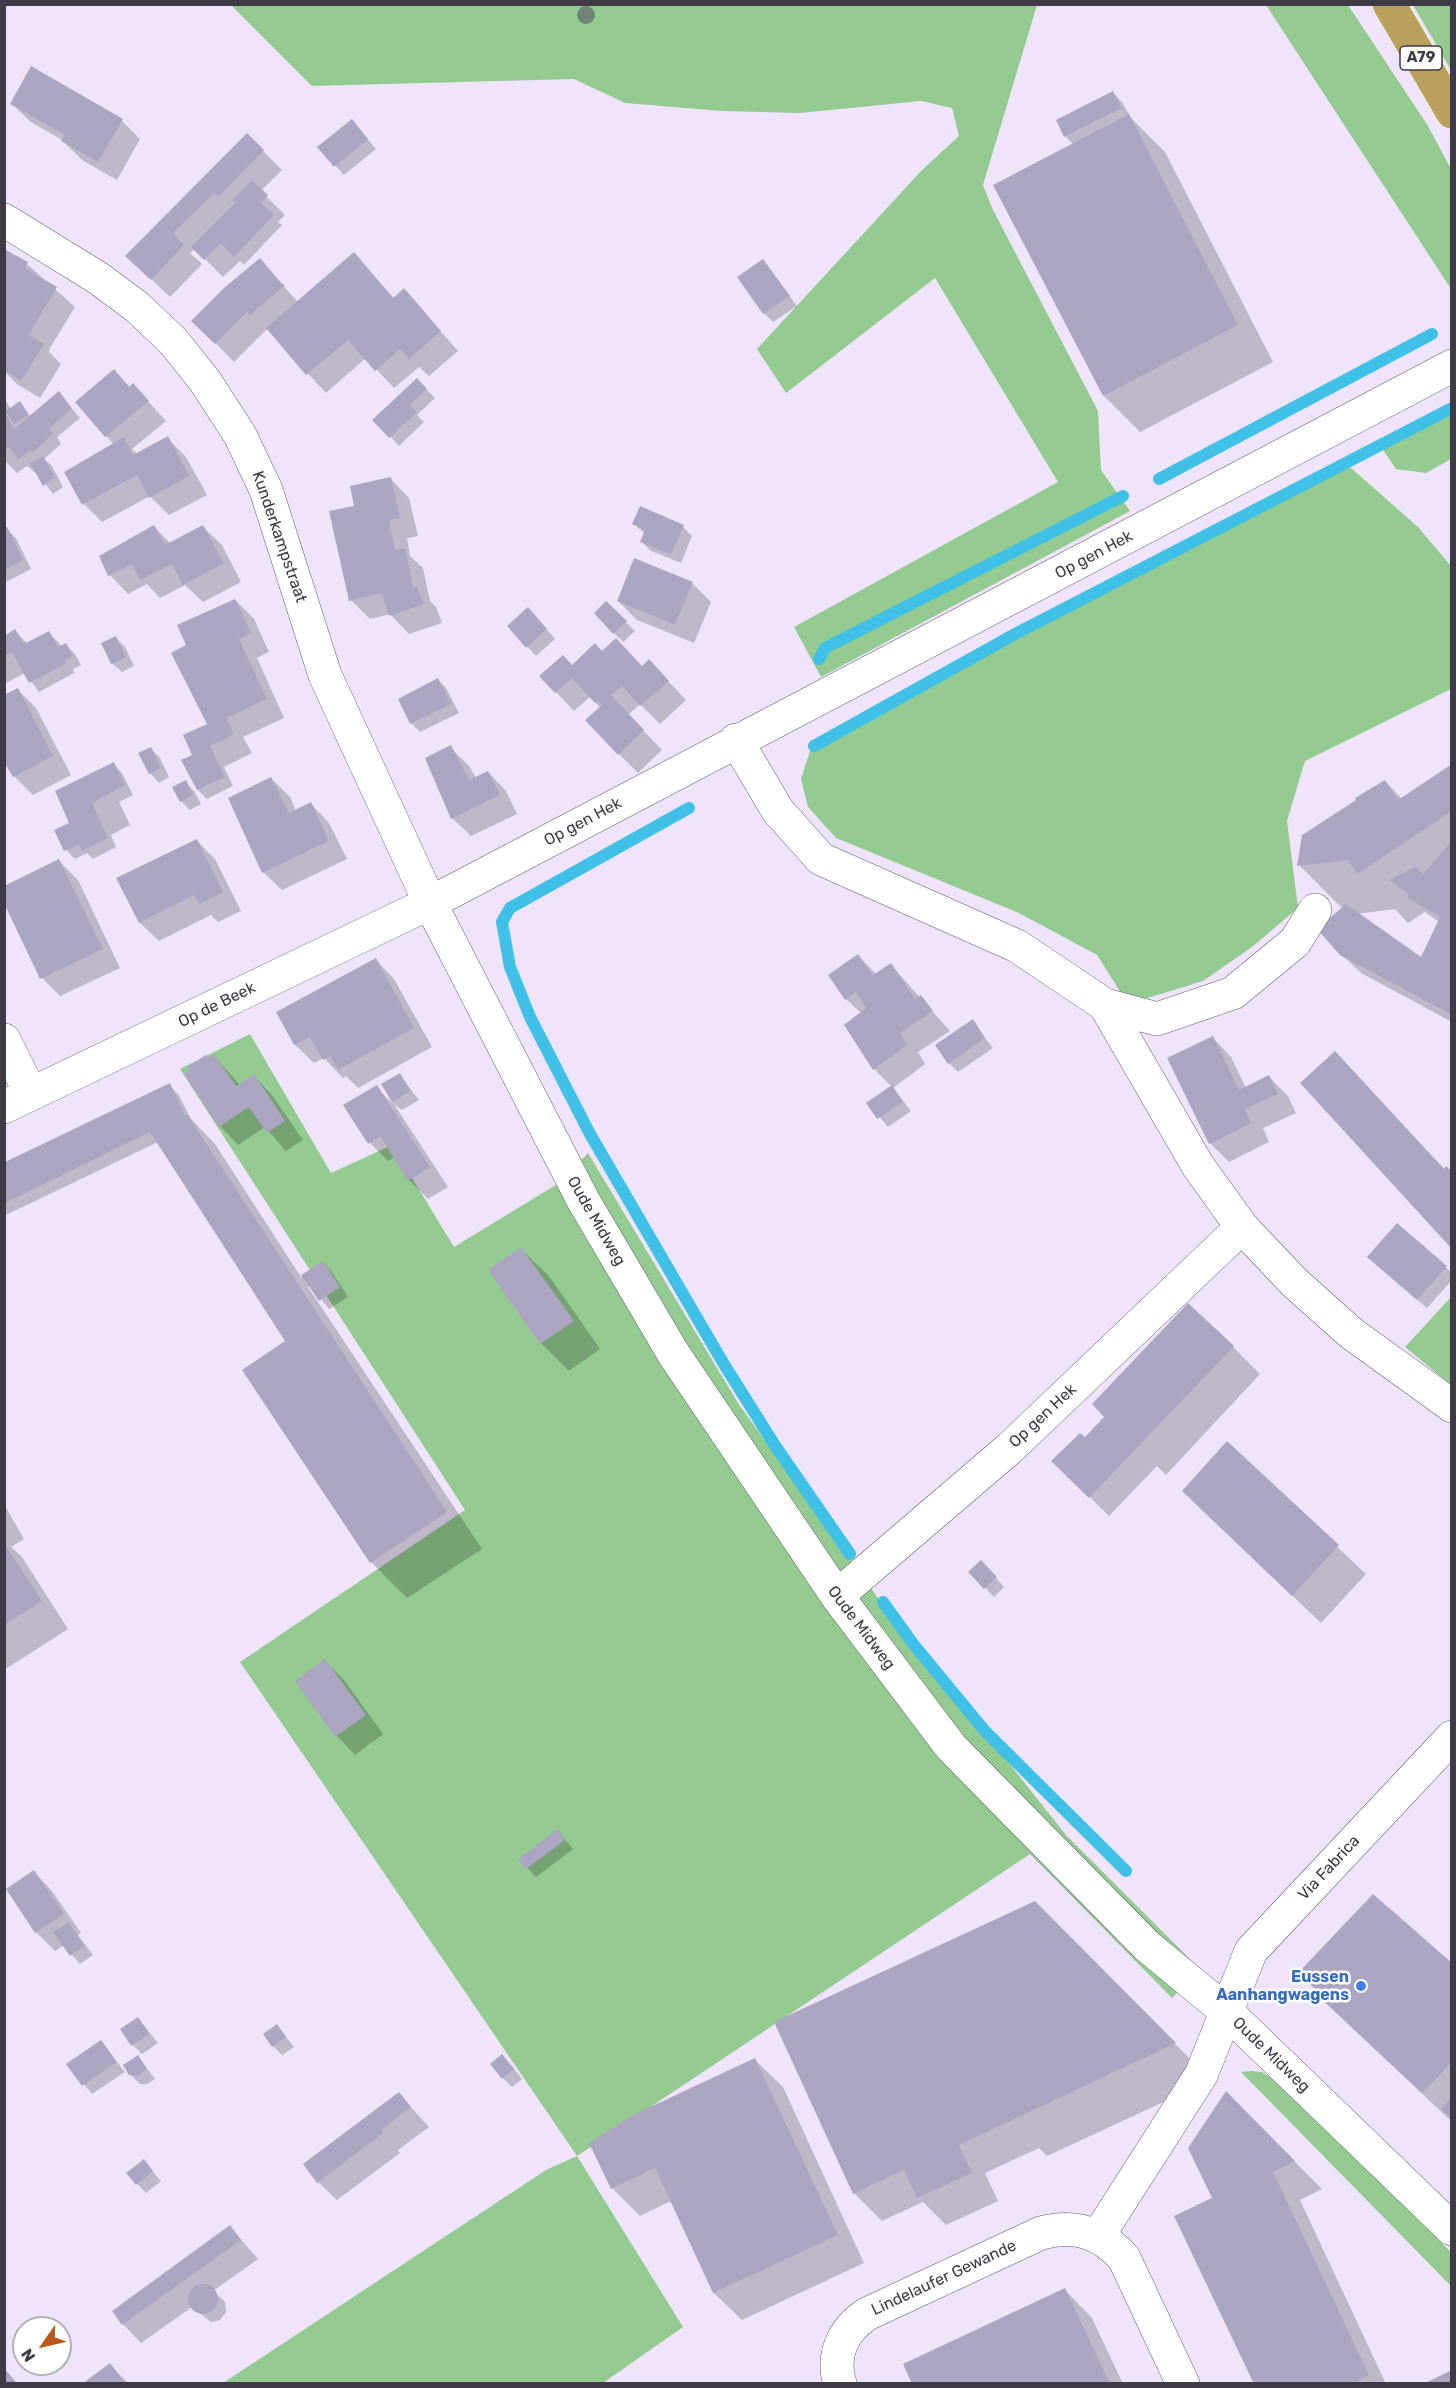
<!DOCTYPE html>
<style>
body{margin:0}
#map{position:relative;width:1456px;height:2388px;overflow:hidden;background:#efe4fb;font-family:Rubik,sans-serif}
canvas{display:block}
.frame{position:absolute;inset:0;border:6px solid #3f3a45;pointer-events:none}
.north{position:absolute;left:12px;top:2316px;width:60px;height:60px;box-sizing:border-box;background:#fff;border:2px solid #b2b0b5;border-radius:50%;rotate:236deg;font-size:16px;font-weight:700;line-height:24px;text-align:center;color:#3f3a45}
.north::after{content:'';display:block;margin:auto;width:21px;height:27px;background:#ba591c;clip-path:polygon(50% 0,100% 100%,50% 72%,0 100%)}
</style>
<div id="map">
<canvas width="1456" height="2388"></canvas>
<div class="frame"></div>
<div class="north">N</div>
</div>
<script>
const g = document.querySelector('canvas').getContext('2d');
g.lineJoin = 'round';
function paint(path, color) {
  g.fillStyle = color;
  g.fill(path, 'evenodd');
}
function strokePath(path, color, width, dash) {
  g.strokeStyle = color;
  g.lineWidth = width;
  g.lineCap = dash ? 'butt' : 'round';
  g.setLineDash(dash || []);
  g.stroke(path);
}
function drawText(font, color, halo, rows, align = 'center') {
  g.font = font + ' Rubik,sans-serif';
  g.lineWidth = 5;
  g.setLineDash([]);
  g.textBaseline = 'middle';
  g.strokeStyle = halo;
  g.fillStyle = color;
  for (const [text, x, y, turn = 0] of rows) {
    g.save();
    g.translate(x, y);
    g.rotate((+turn || 0) * Math.PI / 180);
    g.textAlign = isNaN(turn) ? turn : align;
    if (halo) g.strokeText(text, 0, 0);
    g.fillText(text, 0, 0);
    g.restore();
  }
}
const green = new Path2D(`
 M231 5H1037L983 185 993 210 1098 411 1101 470 1130 511 821 677 794 627 1058 482 935 278 786 393 757 349 922 170 959 136 952 108 921 101 800 113 721 111 625 103 574 79 312 86Z
 M1266 5H1348L1428 126 1451 169V289Z
 M1413 5H1451V70Z
 M1451 402V459L1426 473 1396 469 1377 441Z
 M1342 460 1418 527 1451 566V689L1305 761 1287 821 1298 908 1252 947 1203 981 1128 1004 1097 955 1019 913 836 838 808 807 801 779 810 751 941 672Z
 M250 1034 331 1173 392 1145 454 1247 559 1183 588 1153 738 1403 878 1598 1066 1835 1200 1969 1172 1998 1030 1854 577 2156 683 2327 603 2383H223L546 2170 577 2156 240 1662 465 1510 180 1069Z
 M1451 1297V1385L1405 1347Z
 M1251 2071 1262 2072 1279 2083 1451 2252V2286L1241 2072Z`);
const shadow = new Path2D(`
 M1113 93 1122 102 1131 118 1165 152 1273 362 1140 432 1104 396 1074 145 1065 136Z
 M12 104 122 121 140 139 117 180 82 160 62 140 31 122Z
 M360 130 376 149 344 175 319 147Z
 M247 135 282 170 261 191 285 215 278 222 282 225 244 265 240 261 223 277 195 249 190 253 202 264 170 297 127 256Z
 M4 250 27 264 75 307 50 348 49 352 61 364 40 398 17 384 4 371Z
 M354 255 394 298 404 290 458 351 429 376 419 367 394 388 366 358 326 393 267 329 234 362 194 321 260 260 298 302Z
 M763 261 797 306 773 322 764 313Z
 M114 371 130 387 133 385 166 421 132 449 138 454 167 438 186 457 207 495 169 515 150 496 102 522 84 504 114 445 78 402Z
 M417 380 435 398 417 415 424 422 399 446 375 420Z
 M59 393 80 418 57 437 61 444 44 459 52 466 63 487 53 494 39 476 27 466 17 473 4 460V398L11 409 20 403 31 417Z
 M391 479 409 498 418 536 407 538 410 556 423 568 430 601 436 607 442 623 409 634 390 614 370 619 351 600 356 507Z
 M640 508 683 527 692 536 681 563 651 551 642 542 645 534 634 524Z
 M154 527 171 544 203 527 222 545 241 582 203 602 185 585 160 598 147 584 128 594 110 575 101 556Z
 M7 529 16 538 31 569 4 583Z
 M692 583 711 602 694 643 637 620 618 601Z
 M235 600 254 619 269 652 257 658 284 718 243 737 252 753 224 767 233 786 207 799 198 790 194 755 209 725Z
 M606 603 635 631 623 642 614 633Z
 M537 618 555 639 536 656 509 626Z
 M15 631 28 644 49 633 62 646 66 645 75 654 81 665 73 669 74 673 39 692 25 673 4 684V637Z
 M116 638 125 647 134 666 122 672 112 663Z
 M573 667H642L667 680 686 700 660 724 640 704 628 715 662 750 638 773 619 754 601 708 590 697 574 711 556 692Z
 M437 679 446 688 459 713 420 732 411 723Z
 M18 690 36 708 71 775 33 795 14 776Z
 M450 747 469 766 476 778 488 772 506 791 517 814 471 836 452 818Z
 M151 749 160 758 169 777 159 783 150 773Z
 M113 764 122 773 133 795 119 802 130 825 111 835 116 847 93 859 87 853 75 859 66 850 70 823Z
 M1452 766V1022L1361 973 1341 954 1343 909 1299 865 1385 781 1402 799ZM1395 909 1408 923 1425 912 1439 922 1422 959 1357 914Z
 M271 778 290 797 296 811 311 804 329 823 347 859 282 890 263 872Z
 M185 782 194 791 201 804 190 810 181 801Z
 M197 841 215 859 241 911 218 922 211 915 159 941 140 923 118 879Z
 M59 861 78 880 120 968 60 996 42 978Z
 M858 956 877 975 891 965 950 1031 918 1052 925 1064 893 1088 911 1111 888 1127 868 1103 892 1087 874 1069 846 1025 861 1013 846 999Z
 M376 960 394 979 432 1047 358 1088 346 1076 343 1078 324 1058 314 1063 295 1045 278 1013Z
 M972 1021 993 1048 958 1072 949 1063Z
 M1213 1038 1231 1057 1246 1088 1269 1077 1288 1096 1296 1113 1263 1128 1269 1142 1229 1162 1210 1143Z
 M1335 1053 1445 1170 1452 1247 1410 1203Z
 M214 1056 240 1085 254 1076 272 1095 303 1140 286 1151 265 1127 238 1145 220 1126 208 1059Z
 M399 1075 419 1100 402 1110 394 1104 448 1187 428 1199 409 1180 395 1157 388 1161 370 1143 376 1087 393 1104 383 1085Z
 M169 1085 178 1094 191 1119 215 1144 301 1277 323 1263 332 1272 348 1297 329 1309 310 1285 308 1287 482 1549 407 1598 371 1562 288 1342 158 1142 4 1216V1164Z
 M1397 1225 1452 1273V1280L1427 1308 1378 1266Z
 M521 1249 549 1276 600 1349 569 1371 541 1343 490 1270Z
 M1233 1347 1260 1374 1166 1475 1157 1466 1109 1516 1053 1461 1085 1439 1114 1428Z
 M1227 1443 1366 1574 1321 1623 1211 1518Z
 M4 1504 24 1539 11 1547 22 1557 68 1629 4 1670Z
 M990 1571 1004 1587 994 1597 971 1572Z
 M325 1661 344 1680 383 1734 355 1755 337 1736 297 1682Z
 M558 1831 573 1849 536 1877 527 1868Z
 M34 1872 52 1891 81 1933 78 1935 93 1955 80 1964 64 1945 55 1951 36 1932 8 1890 4 1893V1889L6 1891Z
 M1035 1903 1211 2080 1047 2156 1039 2148 985 2173 998 2201 946 2225 923 2202 882 2221 854 2193Z
 M1393 1911 1452 1965 1450 2120 1346 2022Z
 M138 2019 158 2043 142 2054 133 2045Z
 M277 2026 294 2047 282 2055 273 2046Z
 M101 2042 125 2072 92 2094 68 2065Z
 M138 2057 155 2079 147 2084H140L130 2074Z
 M755 2060 783 2087 864 2263 742 2320 714 2293 671 2201 640 2216 612 2188Z
 M511 2065 522 2079 512 2087 503 2078Z
 M1226 2093 1322 2189 1300 2200 1386 2384H1255L1214 2199Z
 M399 2094 429 2127 398 2150 400 2153 337 2200 318 2182Z
 M143 2161 161 2181 146 2193 128 2174Z
 M230 2227 258 2259 213 2291 225 2302 226 2312 220 2320 211 2322 192 2307 141 2343 123 2324Z
 M1065 2290 1092 2318 1123 2384H913Z
 M110 2365 129 2384H84Z
 M4 2368 18 2384H4Z`);
const stream = new Path2D(`
 M1159 479 1432 334
 M819 659 825 648 1123 496
 M814 746 1015 634 1452 408
 M689 808 510 908 502 922 510 967 530 1017 590 1134 722 1361 774 1444 850 1554
 M883 1602 914 1645 985 1731 1126 1871`);
const building = new Path2D(`
 M31 66 123 119 98 162 61 141 65 135 10 104Z
 M1113 91 1122 108 1064 137 1056 120Z
 M1129 114 1238 325 1103 396 993 185Z
 M352 119 368 139 334 167 317 147Z
 M247 133 264 150 218 197 214 193 173 233 184 245 151 280 125 256Z
 M252 180 268 195 261 203 274 215 234 257 221 243 204 260 191 247 235 203 232 200Z
 M4 249 28 262 25 268 57 287 32 329 30 336 44 344 21 381 4 370Z
 M354 252 393 298 404 288 441 331 409 359 400 349 375 371 348 340 306 375 266 328Z
 M260 258 282 284 285 285 250 315 247 312 215 344 191 321 224 288Z
 M763 259 790 296 763 314 737 277Z
 M114 369 129 387 133 383 149 401 105 437 75 402Z
 M417 378 427 389 410 405 417 412 389 438 372 420Z
 M59 391 72 409 49 428 53 434 32 453 30 451 18 459 9 447 4 451V411L14 429Z
 M20 401 29 415 14 424 6 411Z
 M168 436 189 476 149 498 137 475 82 505 64 472 124 437 133 455Z
 M43 456 55 477 43 486 30 463Z
 M391 477 400 518 389 520 395 550 405 548 413 587 417 586 424 604 389 616 382 593 349 601 329 511 354 506 350 486Z
 M640 506 684 525 671 554 640 542 645 530 632 524Z
 M154 525 165 545 203 525 224 563 183 585 172 564 140 580 132 564 108 576 99 556Z
 M7 527 23 560 4 570V529Z
 M634 558 693 582 675 625 617 601Z
 M235 599 251 633 239 639 267 699 226 718 234 734 210 746 225 777 197 790 181 760 192 755 183 735 207 724 171 653 186 645 177 625Z
 M606 601 627 621 613 634 594 613Z
 M528 607 547 629 526 648 507 626Z
 M15 629 24 644 49 631 58 647 66 643 73 656 65 660 66 664 29 683 12 652 4 656V636Z
 M116 636 126 657 111 664 101 643Z
 M616 638 642 666 649 659 669 681 640 706 622 686 611 695 644 730 618 755 585 720 602 705 597 701 595 703 572 678 555 693 539 676 563 655 572 665 595 643 602 651Z
 M438 678 451 704 410 724 398 699Z
 M18 688 53 756 13 777 4 762V695Z
 M451 745 469 780 488 771 500 795 451 819 425 758Z
 M151 747 161 768 149 774 138 753Z
 M114 762 125 785 92 803 108 838 82 851 79 844 64 851 54 830 69 823 55 791Z
 M1452 764V811L1357 874 1348 860 1297 866 1302 835 1356 800 1355 798 1385 780 1398 800Z
 M271 777 289 813 311 802 329 841 262 873 228 798Z
 M186 780 193 795 180 802 172 787Z
 M197 839 223 892 199 904 194 895 139 923 116 878Z
 M1452 841V1015L1340 955 1317 929 1346 904 1421 957 1440 917 1408 898V893L1389 880 1415 867 1423 874Z
 M59 859 103 949 40 979 4 903V886Z
 M858 954 873 975 891 963 915 999 921 995 933 1011 900 1033 907 1045 873 1070 844 1025 866 1008 856 992 845 1000 828 975Z
 M376 958 414 1028 338 1070 330 1056 323 1060 310 1037 294 1045 276 1012Z
 M973 1019 985 1038 948 1064 935 1045Z
 M1213 1036 1239 1090 1269 1075 1278 1094 1245 1109 1251 1123 1209 1144 1167 1058Z
 M1335 1051 1444 1169 1446 1166 1452 1171V1249L1300 1083Z
 M214 1054 236 1086 254 1074 285 1121 267 1133 249 1107 219 1127 184 1074 189 1070 187 1067 206 1055 208 1058Z
 M400 1073 411 1091 392 1102 381 1084Z
 M170 1083 185 1116 187 1114 447 1512 370 1563 242 1370 285 1341 150 1132 5 1203V1162Z
 M377 1085 430 1167 408 1181 380 1136 368 1144 343 1105Z
 M892 1085 903 1102 877 1119 866 1103Z
 M1397 1223 1447 1266 1417 1300 1367 1257Z
 M521 1247 574 1321 540 1344 488 1270Z
 M323 1261 340 1287 319 1301 301 1275Z
 M1188 1303 1234 1346 1089 1498 1051 1461 1080 1433 1085 1437 1104 1417 1092 1404Z
 M1227 1441 1339 1545 1292 1596 1182 1491Z
 M4 1543 42 1601 4 1625Z
 M981 1560 997 1577 984 1589 968 1572Z
 M325 1659 366 1715 335 1737 295 1681Z
 M558 1829 565 1840 526 1869 518 1859Z
 M34 1870 64 1914 35 1933 6 1889Z
 M1373 1894 1452 1963V2062L1422 2093 1316 1994 1318 1992 1298 1973Z
 M1035 1901 1176 2043 959 2145 972 2173 917 2198 904 2170 853 2194 774 2022Z
 M68 1922 85 1946 70 1956 53 1932Z
 M138 2017 150 2034 131 2046 120 2029Z
 M277 2024 286 2037 272 2047 263 2034Z
 M101 2040 117 2062 82 2086 66 2064Z
 M502 2054 514 2069 502 2079 490 2064Z
 M138 2055 147 2069 137 2076 129 2075 123 2065Z
 M755 2058 838 2235 713 2293 655 2168 611 2189 589 2143 631 2116Z
 M1226 2091 1295 2161 1273 2172 1369 2375 1352 2384H1254L1174 2216 1212 2198 1188 2148Z
 M399 2092 411 2107 381 2130 383 2133 317 2183 303 2164Z
 M1452 2097V2119L1441 2109Z
 M144 2159 153 2171 136 2185 126 2173Z
 M230 2225 241 2240 122 2325 112 2311Z
 M188 2299a15 15 0 1 1 30 0a15 15 0 1 1-30 0Z
 M1065 2288 1110 2384H912L903 2364Z
 M110 2363 126 2384H82Z
 M4 2369 17 2384H4Z
 M1452 2370V2384H1423Z`);
const minor = new Path2D(`
 M4 220 98 278 137 307 173 341 205 381 240 435 266 490 325 675 430 903 583 1200 673 1353 837 1596 951 1747 1147 1946 1227 2012 1452 2229
 M736 740 778 811 821 859 1017 946 1105 1005 1198 1166 1242 1227 1294 1282 1351 1333 1452 1406
 M1105 1005 1157 1019 1233 993 1295 942 1315 910
 M4 1040 31 1094
 M4 1107 430 903 1452 366
 M837 1596 1010 1448 1242 1227
 M1098 2236 1201 2075 1251 1951 1452 1737
 M840 2384C831 2355 843 2330 867 2314L1041 2233C1075 2224 1101 2232 1124 2258L1183 2384`);
const highway = new Path2D(`
 M1389 4 1452 112`);
const trees = [
 [586,15]
];
const markers = [
 [1361,1986,6,"#3f7fe0"]
];
const shields = [
 [1421,58,42]
];
const shieldNames = [
 ["A79",1421,58]
];
const streetNames = [
 ["Kunderkampstraat",279,537,71],
 ["Op gen Hek",1094,555,-28],
 ["Op gen Hek",583,822,-28],
 ["Op de Beek",217,1005,-26],
 ["Oude Midweg",596,1221,60],
 ["Op gen Hek",1043,1416,-43],
 ["Oude Midweg",861,1628,53],
 ["Via Fabrica",1329,1868,-47],
 ["Oude Midweg",1271,2055,44],
 ["Lindelaufer Gewande",944,2278,-25]
];
const shopNames = [
 ["Eussen",1349,1977],
 ["Aanhangwagens",1349,1995]
];
paint(green, '#93ca90');
paint(shadow, '#0003');
strokePath(stream, '#3fc0e6', 12);
paint(building, '#aca5c1');
strokePath(minor, '#675b73', 34);
strokePath(highway, '#fff', 34);
strokePath(minor, '#fff', 33);
strokePath(highway, '#b9a05b', 33);
g.fillStyle = '#6e8474';
for (const [x, y] of trees) {
  g.beginPath();
  g.arc(x, y, 9, 0, 2 * Math.PI);
  g.fill();
}
for (const [x, y, r, color] of markers) {
  const dot = new Path2D();
  dot.arc(x, y, r, 0, 2 * Math.PI);
  g.fillStyle = color;
  g.fill(dot);
  strokePath(dot, '#fff', 2);
}
for (const [x, y, w] of shields) {
  const box = new Path2D();
  box.roundRect(x - w / 2, y - 12, w, 24, 4.5);
  g.fillStyle = '#fff';
  g.fill(box);
  strokePath(box, '#3f3a45', 1.5);
}
drawText('bold 15px', '#3f3a45', null, shieldNames);
drawText('16px', '#3f3a45', '#fff', streetNames);
drawText('bold 16px', '#366cbe', '#fff', shopNames, 'right');
</script>
